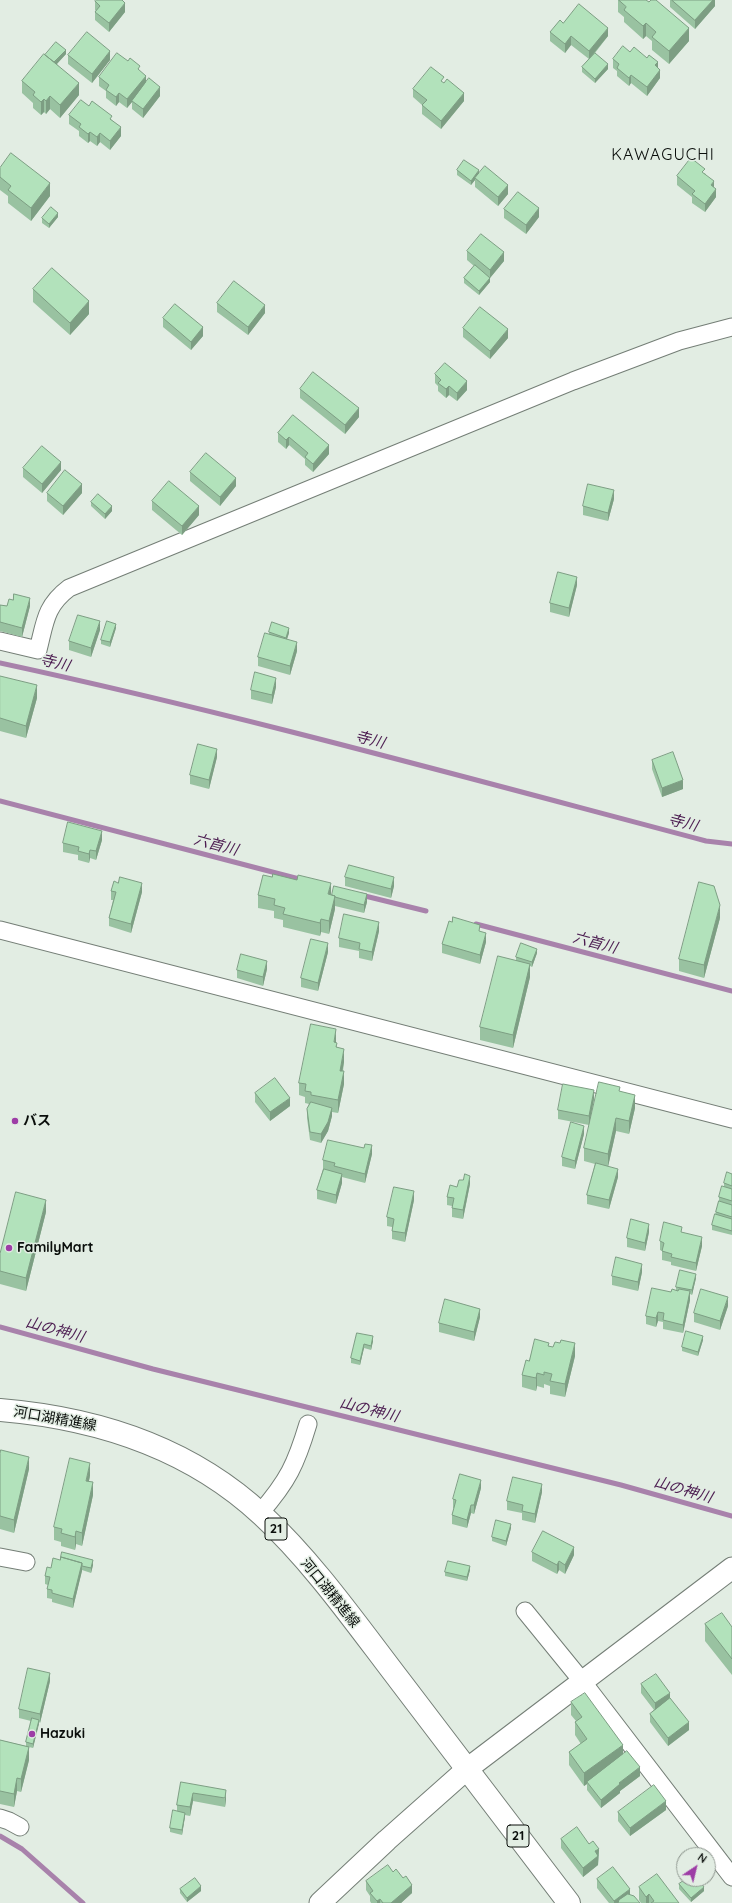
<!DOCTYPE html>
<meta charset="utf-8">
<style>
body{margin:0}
#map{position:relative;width:732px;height:1903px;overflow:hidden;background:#e2ede3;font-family:Quicksand,sans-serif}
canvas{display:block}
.north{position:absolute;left:676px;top:1847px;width:40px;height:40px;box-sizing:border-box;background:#e2ede3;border:1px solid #8c948d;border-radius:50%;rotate:35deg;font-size:11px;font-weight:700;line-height:16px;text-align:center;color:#0a0e0b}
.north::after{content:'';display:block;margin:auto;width:14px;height:18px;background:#9d3da6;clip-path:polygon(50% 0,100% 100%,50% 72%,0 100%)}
</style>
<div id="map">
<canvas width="732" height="1903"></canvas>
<div class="north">N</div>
</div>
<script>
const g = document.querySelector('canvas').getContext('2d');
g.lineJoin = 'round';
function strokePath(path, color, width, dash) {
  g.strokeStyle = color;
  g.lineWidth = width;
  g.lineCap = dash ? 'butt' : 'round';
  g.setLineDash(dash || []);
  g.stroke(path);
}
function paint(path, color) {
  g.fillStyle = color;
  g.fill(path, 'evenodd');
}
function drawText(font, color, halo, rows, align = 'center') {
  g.font = font + ' Quicksand,"Noto Sans JP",sans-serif';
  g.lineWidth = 3;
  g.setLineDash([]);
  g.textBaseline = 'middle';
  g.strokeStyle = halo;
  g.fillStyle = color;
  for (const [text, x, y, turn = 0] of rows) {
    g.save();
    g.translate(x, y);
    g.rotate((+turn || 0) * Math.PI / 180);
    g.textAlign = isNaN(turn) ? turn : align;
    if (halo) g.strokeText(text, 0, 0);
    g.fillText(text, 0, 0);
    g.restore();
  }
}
const stream = new Path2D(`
 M0 663C237 714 471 779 706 841L732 844
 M0 801 303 880
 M361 895 426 911
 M476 924 732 991
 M0 1327 153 1369 621 1485 732 1516
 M0 1836 22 1849 83 1903`);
const minor = new Path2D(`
 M0 641 38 650C45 623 45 606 69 588L573 381 679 341 732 327
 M0 930 732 1119
 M260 1513C288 1481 296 1464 308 1424
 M0 1557 26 1562
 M525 1611 582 1681 732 1877
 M0 1818 9 1821 20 1827`);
const tertiary = new Path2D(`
 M320 1903 387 1840 467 1769 732 1568`);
const primary = new Path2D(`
 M0 1410C96 1418 190 1448 262 1515 313 1562 357 1625 400 1681 456 1755 513 1829 569 1903`);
const wall = new Path2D(`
 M618 0H646L689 41 669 64 652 50V41L646 36 643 39 624 22V17L618 12Z
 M670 0H715V6L695 29 670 7Z
 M95 1 125 12 109 32 95 20V12L96 11 95 10Z
 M563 23 608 36 595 53 608 69 595 83 582 72V67L589 59 571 45 565 53 550 41V32Z
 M630 52 658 67 660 78 647 96 631 83 629 86 617 76V71L613 68V59Z
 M66 54 57 64 79 95 60 118 50 109 46 114 44 112 41 115 33 108V103L22 93V81L45 55Z
 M68 55 110 60 92 83 68 64Z
 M140 71 146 83 160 96 143 118 132 109V102L127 108 119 102 116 106 106 98V91L99 86V77Z
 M444 83 464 101 441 129 422 114V105L413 97V89Z
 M89 106 112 120 121 136 110 150 100 142 97 146 90 141 88 143 79 136V131L69 124V115Z
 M0 168 50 196 31 221 8 203V196L0 190Z
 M457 170 479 174 508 194 498 206 475 187V180L471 185 457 175Z
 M705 173 716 197 705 212 692 203V197L677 185V176Z
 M504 209 539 217 526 234 504 218Z
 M58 217 49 228 42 223V218Z
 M467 251 504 261 490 278V282L479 295 464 283V278L474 266 467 260Z
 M33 289 89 314 70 335 33 302Z
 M217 303 265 313 248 335 217 312Z
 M163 318 203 336 191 350 163 327Z
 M463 328 508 338 490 359 463 337Z
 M435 374 467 390 457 401 449 395 446 398 438 391V386L435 383Z
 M300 389 359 417 345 434 300 398Z
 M293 415 329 454 313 472 305 465V459L289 445 286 449 278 442V433Z
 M23 468 61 470 42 493 23 477Z
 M190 472 236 486 220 506 190 481Z
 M47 493H82L63 515 47 501Z
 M614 499 608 521 583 515V506Z
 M152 501 199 515 182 535 152 510Z
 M91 502 112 511 105 519 91 506Z
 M577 585 569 617 550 612V603Z
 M0 605 7 606H30L22 637 0 631Z
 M116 628 110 647 101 644V640Z
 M100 630 91 657 69 650V641Z
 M269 632 289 633 287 639 297 651 290 675 258 666V657L269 634Z
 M0 676 37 698 26 738 0 731Z
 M276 687 272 704 251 699V690Z
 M217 757 209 789 190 784V775Z
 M652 760 683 789 662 797 652 769Z
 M102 840 96 860 90 858 89 863 78 860V855L63 852V843Z
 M345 877 394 886 391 898 345 886Z
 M118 883 142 892 131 933 109 926V918L113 900H111V891Z
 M258 895H331L367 902 364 913 335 906V909L329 934 321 932 320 936 283 927V920L274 918V911L258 908Z
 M720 918 704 978 679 971V959Z
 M379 931 372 961 359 958V951L339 947V938Z
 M486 942 480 964 442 953V944Z
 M328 952 318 991 301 987V978Z
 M537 953 532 967 530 966V977L513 1048 480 1040V1027L516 961V957Z
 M267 969 263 986 237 978V970Z
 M336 1043 337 1047 344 1062 343 1071 344 1084 338 1113 332 1112V1116L328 1131 321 1143 310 1140 307 1118V1109L309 1104 305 1103V1097L299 1095V1083Z
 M620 1091 635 1108 629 1134 616 1131 608 1166 618 1177 609 1209 587 1204V1195L595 1164 584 1161V1148Z
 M255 1093 290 1106 270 1121 255 1102Z
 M594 1099 589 1125 558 1119V1110Z
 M584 1134 575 1169 562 1166V1157Z
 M372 1154 365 1183 342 1177V1183L336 1204 317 1199V1190L323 1169V1160Z
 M732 1174V1235L712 1230V1225L719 1201V1197L724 1187V1183Z
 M470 1184 463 1219 452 1217V1206L447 1205V1197L457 1187Z
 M414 1200 405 1242 392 1239V1227L387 1226V1217Z
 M46 1212 26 1291 0 1284V1254Z
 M649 1232 645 1251 627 1247V1238Z
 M682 1233 702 1246 696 1271 671 1265V1262L662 1260V1251L660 1250V1241Z
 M642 1272 638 1291 612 1285V1276Z
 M696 1278 692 1295 690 1294V1300L683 1333 663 1329V1322L658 1321 656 1327 646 1324V1316L671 1292 676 1290V1287Z
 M728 1306 720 1330 694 1322V1313Z
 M480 1317 474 1341 439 1332V1323Z
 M357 1333 373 1341 371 1350 364 1348 360 1365 351 1363V1358Z
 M703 1340 698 1356 682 1351V1347Z
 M549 1346 575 1356 565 1397 550 1394V1386L544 1384V1388L537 1386 536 1391 522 1387V1375L529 1361Z
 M0 1454 29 1469 14 1533 0 1529Z
 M90 1476 89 1481 93 1495 82 1546 76 1544 75 1550 61 1546V1542L54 1540V1527Z
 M481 1488 474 1514 471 1513 467 1528 452 1524V1515L454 1508H453V1499Z
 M542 1492 535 1523 522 1520V1513L507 1510V1501Z
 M511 1528 506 1546 492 1541V1537Z
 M532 1552 574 1555 565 1574 559 1570 557 1574 532 1561Z
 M60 1560 93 1565 91 1573 82 1570 73 1608 52 1602V1599L47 1598V1589L48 1585 45 1584V1576L51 1568Z
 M470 1570 467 1581 445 1576V1572Z
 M705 1624 732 1627V1675L705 1641Z
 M50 1681 40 1723 39 1722 33 1748 29 1747V1760L21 1792 17 1791 14 1807 0 1804V1740L26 1746V1742L31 1721 19 1718V1709Z
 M641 1684 670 1698 689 1730 668 1746 650 1722V1714L654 1710 641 1693Z
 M571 1702 623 1754 640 1776 620 1791V1793L601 1808 587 1790V1784L584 1786 569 1765V1752L581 1744 575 1735V1722L576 1721 571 1715Z
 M181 1782 226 1799 225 1807 193 1801 190 1816 185 1815 182 1835 170 1832V1828L177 1811V1805Z
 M666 1810 630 1836 618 1821V1812Z
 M561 1839 589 1844 599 1849 598 1865 583 1877 561 1848Z
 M393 1872 412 1893 401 1903H371L370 1901V1896L366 1890V1881Z
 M597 1879 630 1895 640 1903H609L597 1888Z
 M679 1884 704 1891 691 1902 679 1889Z
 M639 1887 679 1903H641L639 1900Z
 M180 1889 201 1891 187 1902 180 1893Z`);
const shadedWall = new Path2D(`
 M713 0H715V6L695 29V20Z
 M125 3V12L109 32V23Z
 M646 23V36L643 39V26Z
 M608 28V36L589 59V51Z
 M689 28V41L669 64V51Z
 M571 36V45L565 53V44Z
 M66 50V54L52 69V65Z
 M110 51V60L92 83V74Z
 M658 62V70L655 65Z
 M608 64V69L595 83V79Z
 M660 70V78L647 96V87Z
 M631 75V83L629 86V78Z
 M146 76V84L132 101V102L127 108V99Z
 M79 83V95L60 118V105Z
 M160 87V96L143 118V109Z
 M119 93V102L116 106V97Z
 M464 93V101L441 129V121Z
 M50 96V109L46 114V101Z
 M44 99V112L41 115V102Z
 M121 127V136L110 150V141Z
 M90 132V141L88 143V134Z
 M100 133V142L97 146V137Z
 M479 170V175L475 178V180L471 185V181Z
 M714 181V189L711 185Z
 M50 183V196L31 221V208Z
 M508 185V194L498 206V197Z
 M716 189V197L705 212V204Z
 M539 208V217L526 234V225Z
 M58 213V217L49 228V224Z
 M504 252V261L490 278V270Z
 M490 278V282L479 295V291Z
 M89 301V314L70 335V323Z
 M265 305V313L248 335V327Z
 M203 327V336L191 350V342Z
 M508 329V338L490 359V351Z
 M467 381V390L457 401V393Z
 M449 386V395L446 398V389Z
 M359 408V417L345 434V425Z
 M289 437V445L286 449V440Z
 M329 445V454L313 472V464Z
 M61 462V470L42 493V484Z
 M236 478V486L220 506V497Z
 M82 484V493L63 515V506Z
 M614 490V499L608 521V513Z
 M112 506V511L105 519V514Z
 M199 506V515L182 535V526Z
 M577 577V585L569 617V608Z
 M30 598V606L22 637V628Z
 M100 621V630L91 657V648Z
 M116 624V628L110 647V642Z
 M289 628V633L286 642V638Z
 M297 642V651L290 675V666Z
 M276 678V687L272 704V695Z
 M37 685V698L26 738V726Z
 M217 749V757L209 789V780Z
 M683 780V789L662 797V788Z
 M102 831V840L96 860V851Z
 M90 850V858L89 863V854Z
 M394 877V886L391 898V889Z
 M142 883V892L131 933V924Z
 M331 883V896L328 894Z
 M367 894V902L364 913V905Z
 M335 896V909L329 934V921Z
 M720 905V918L704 978V965Z
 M321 919V932L320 936V923Z
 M379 922V931L372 961V952Z
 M486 933V942L480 964V955Z
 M328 943V952L318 991V983Z
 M537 949V953L532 967V962Z
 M267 961V969L263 986V977Z
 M530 964V977L513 1048V1035Z
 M336 1029V1042L334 1055V1042Z
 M344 1049V1062L340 1083V1071Z
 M344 1071V1084L338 1113V1100Z
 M594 1090V1099L589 1125V1116Z
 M635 1095V1108L629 1134V1121Z
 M290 1098V1106L270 1121V1112Z
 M332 1108V1116L328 1131 321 1143V1134Z
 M616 1118V1131L608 1167V1154Z
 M584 1126V1134L575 1169V1161Z
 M372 1145V1154L365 1183V1174Z
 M618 1169V1177L609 1209V1200Z
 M342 1174V1183L336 1204V1195Z
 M470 1176V1184L463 1219V1210Z
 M414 1191V1200L405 1242V1233Z
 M46 1200V1212L26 1291V1278Z
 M649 1224V1232L645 1251V1243Z
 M702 1237V1246L696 1271V1263Z
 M642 1264V1272L638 1291V1282Z
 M696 1274V1278L692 1295V1290Z
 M690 1291V1300L683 1333V1325Z
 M728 1297V1306L720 1330V1321Z
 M480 1309V1317L474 1341V1332Z
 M658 1312V1321L656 1327V1318Z
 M373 1336V1341L371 1350V1346Z
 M703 1336V1340L698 1356V1352Z
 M575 1343V1356L565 1397V1384Z
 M364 1344V1348L360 1365V1361Z
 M537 1373V1386L536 1391V1378Z
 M29 1457V1469L14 1533V1520Z
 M90 1463V1476L86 1493V1481Z
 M481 1480V1488L474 1514V1505Z
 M93 1482V1495L82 1546V1533Z
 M542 1484V1492L535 1523V1514Z
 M471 1505V1513L467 1528V1520Z
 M511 1524V1528L506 1546V1541Z
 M76 1531V1544L75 1550V1537Z
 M574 1547V1555L565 1574V1565Z
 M93 1560V1565L91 1573V1568Z
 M559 1561V1570L557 1574V1565Z
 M82 1563V1571L73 1608V1599Z
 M470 1566V1570L467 1581V1577Z
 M50 1673V1681L40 1723V1714Z
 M670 1693V1701L655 1712V1703Z
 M39 1720V1724L33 1748V1744Z
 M689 1722V1730L668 1746V1738Z
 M623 1745V1757L587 1782V1784L584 1786V1773Z
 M29 1747V1760L21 1792V1779Z
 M640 1767V1776L620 1791V1793L601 1808V1800L619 1783Z
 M17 1778V1791L14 1807V1794Z
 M226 1790V1799L225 1807V1798Z
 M193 1793V1801L190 1816V1807Z
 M666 1801V1810L630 1836V1828Z
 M185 1813V1817L182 1835V1830Z
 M599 1849 598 1865 583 1877V1868L595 1851Z
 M412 1885V1893L401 1903H391Z
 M201 1886V1891L187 1902V1898Z
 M704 1887V1891L691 1902V1898Z
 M630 1889V1898L623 1903H614V1901Z
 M649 1894V1903H646V1897Z
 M380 1899V1903H377V1901Z`);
const building = new Path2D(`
 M96 0H122L125 3 109 23 95 12 100 6 95 1Z
 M619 0H646L649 2 651 0H656L689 28 669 51 652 37 656 32 646 23 643 26 624 10 626 7Z
 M672 0H713L695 20Z
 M579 4 608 28 589 51 571 36 565 44 550 32 560 20 563 23Z
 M87 32 110 51 92 74 68 55Z
 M56 42 66 50 54 62 45 55Z
 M623 46 630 52 634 47 647 58 649 55 658 62 655 65 660 70 647 87 631 75 629 78 617 68 619 64 613 59Z
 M117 53 128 61 130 58 140 66 138 69 146 76 127 99 119 93 116 97 106 90 109 85 99 77Z
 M595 53 608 64 595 79 582 67Z
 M44 54 79 83 60 105 50 96 46 101 44 99 41 102 33 95 35 92 22 81Z
 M431 67 444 77 441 81 444 83 447 79 464 93 441 121 422 105 427 100 413 89Z
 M149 78 160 87 143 109 132 101Z
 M81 100 89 106 92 101 112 116 110 119 121 127 110 141 100 133 97 137 90 132 88 134 79 127 81 124 69 115Z
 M11 153 50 183 31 208 8 190 11 186 0 177V168Z
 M691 158 705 169 702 172 714 181 711 185 716 189 705 204 692 194 695 191 677 176Z
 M464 160 479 170 471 181 457 170Z
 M485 166 508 185 498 197 475 178Z
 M518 192 539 208 526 225 504 209Z
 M51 207 58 213 49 224 42 218Z
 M481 234 504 252 490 270 467 251Z
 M475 265 490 278 479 291 464 278Z
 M52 268 89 301 70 323 33 289Z
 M234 281 265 305 248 327 217 303Z
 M175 304 203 327 191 342 163 318Z
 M480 307 508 329 490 351 463 328Z
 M445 363 467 381 457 393 449 386 446 389 438 383 441 380 435 374Z
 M313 372 359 408 345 425 300 389Z
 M293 415 329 445 313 464 305 457 308 453 289 437 286 440 278 433Z
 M42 446 61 462 42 484 23 468Z
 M206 453 236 478 220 497 190 472Z
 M65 470 82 484 63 506 47 493Z
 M169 481 199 506 182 526 152 501Z
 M588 484 614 490 608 513 583 506Z
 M98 494 112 506 105 514 91 502Z
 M558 572 577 577 569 608 550 603Z
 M14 594 30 598 22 628 0 622V605L7 606 9 599 13 600Z
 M78 615 100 621 91 648 69 641Z
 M107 621 116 624 110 642 101 640Z
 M272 622 289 628 286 638 269 632Z
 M265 633 297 642 290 666 258 657Z
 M255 672 276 678 272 695 251 690Z
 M0 676 37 685 26 726 0 718Z
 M198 744 217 749 209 780 190 775Z
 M673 752 683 780 662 788 652 760Z
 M68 822 102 831 96 851 90 850 89 854 78 851 79 847 63 843Z
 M349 865 394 877 391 889 345 877Z
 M273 874 297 880 298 875 331 883 328 894 335 896 329 921 321 919 320 923 283 914 285 908 274 905 275 899 258 895 263 875 272 877Z
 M120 877 142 883 131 924 109 918 116 892 111 891 114 881 118 883Z
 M699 882 714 886 720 905 704 965 679 959Z
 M334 886 367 894 364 905 335 897V896L332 895Z
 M344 914 379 922 372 952 359 949 360 943 339 938Z
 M453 917 480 925 479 931 486 933 480 955 442 944 449 921 452 922Z
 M311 939 328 943 318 983 301 978Z
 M521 943 537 949 532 962 516 957Z
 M241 954 267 961 263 977 237 970Z
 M498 956 530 964 513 1035 480 1027Z
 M311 1024 336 1029 334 1042 337 1043 336 1047 344 1049 340 1071H344L338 1100 311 1095V1092L305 1091 306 1084 299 1083Z
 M275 1078 290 1098 270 1112 255 1093Z
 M599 1082 620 1087 619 1091 635 1095 629 1121 616 1118 608 1154 584 1148Z
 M563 1084 594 1090 589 1116 558 1110Z
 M311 1102 332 1108 328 1122 321 1134 310 1132 307 1109Z
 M571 1122 584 1126 575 1161 562 1157Z
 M328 1140 364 1148 365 1144 372 1145 365 1174 334 1166 335 1163 323 1160Z
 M596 1163 618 1169 609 1200 587 1195Z
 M324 1169 342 1174 336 1195 317 1190Z
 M727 1172 732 1174V1186L724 1183Z
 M465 1174 470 1176 463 1210 452 1208 454 1198 447 1197 450 1185 457 1187 459 1180H463Z
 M722 1186 732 1189V1201L719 1197Z
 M394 1187 414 1191 405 1233 392 1231 394 1219 387 1217Z
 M16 1192 46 1200 26 1278 0 1271V1254Z
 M719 1201 732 1205V1217L716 1212Z
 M715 1214 732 1219V1231L712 1225Z
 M631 1219 649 1224 645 1243 627 1238Z
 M664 1222 682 1227 681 1232 702 1237 696 1263 671 1257 672 1254 662 1251 664 1243 660 1241Z
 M616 1257 642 1264 638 1282 612 1276Z
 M680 1270 696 1274 692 1290 676 1287Z
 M652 1288 671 1292 672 1289 678 1291 679 1289 690 1291 683 1325 663 1320 664 1313 658 1312 656 1318 646 1316Z
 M701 1289 728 1297 720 1321 694 1313Z
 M445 1299 480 1309 474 1332 439 1323Z
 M686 1331 703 1336 698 1352 682 1347Z
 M357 1333 373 1336 371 1346 364 1344 360 1361 351 1358Z
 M535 1339 549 1343 548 1346 553 1347 555 1342 560 1343 561 1340 575 1343 565 1384 550 1381 552 1374 544 1372V1375L537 1373 536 1378 522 1375 526 1360 529 1361Z
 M1 1450 29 1457 14 1520 0 1516V1454Z
 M70 1458 90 1463 86 1481 93 1482 82 1533 76 1531 75 1537 61 1533 62 1529 54 1527Z
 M460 1474 481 1480 474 1505H471L467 1520 452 1515 456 1500 453 1499Z
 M513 1477 542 1484 535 1514 522 1511 523 1505 507 1501Z
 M496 1520 511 1524 506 1541 492 1537Z
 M543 1531 574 1547 565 1565 559 1561 557 1565 532 1552Z
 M62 1552 93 1560 91 1568 82 1566V1563L61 1557Z
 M61 1557 82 1563 73 1599 52 1593V1590L47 1589 50 1577 45 1576 47 1567 51 1568 53 1558 60 1560Z
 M448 1561 470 1566 467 1577 445 1572Z
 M722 1613 732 1627V1659L705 1624Z
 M28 1668 50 1673 40 1714 19 1709Z
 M656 1674 670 1693 655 1703 641 1684Z
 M585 1693 623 1745 584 1773 569 1752 587 1739 575 1722 582 1717 571 1702Z
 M670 1698 689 1722 668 1738 650 1714Z
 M32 1718 39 1720 33 1744 26 1742Z
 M0 1740 29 1747 21 1779 17 1778 14 1794 0 1791Z
 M627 1751 640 1767 619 1783 620 1784 601 1800 587 1782Z
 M181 1782 226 1790 225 1798 193 1793 190 1807 177 1805Z
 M654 1785 666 1801 630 1828 618 1812Z
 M173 1810 185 1813 182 1830 170 1828Z
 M577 1827 589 1844 593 1841 599 1849 595 1851 598 1856 583 1868 561 1839Z
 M388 1865 393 1872 396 1869 403 1878 406 1876 412 1885 391 1903H383L380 1899 377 1901 370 1893 373 1891 366 1881Z
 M613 1867 630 1889 614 1901 597 1879Z
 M657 1874 679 1903H651L654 1901 649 1894 646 1897 639 1887Z
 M195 1878 201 1886 187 1898 180 1889Z
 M686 1879H698L704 1887 691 1898 679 1884Z
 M628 1894 634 1896 640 1903H618L619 1900Z`);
const markers = [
 [15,1121,4,"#9d3da6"],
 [9,1248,4,"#9d3da6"],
 [32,1734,4,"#9d3da6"]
];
const shields = [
 [276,1529,22],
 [518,1836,22]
];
const shieldNames = [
 ["21",276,1529],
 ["21",518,1836]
];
const poiNames = [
 ["バス",23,1121],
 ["FamilyMart",17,1248],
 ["Hazuki",40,1734]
];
const streetNames = [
 ["河口湖精進線",55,1419,10],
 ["河口湖精進線",330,1593,51]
];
const waterNames = [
 ["寺川",55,663,13],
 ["寺川",370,740,15],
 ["寺川",683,823,15],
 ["六首川",216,845,15],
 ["六首川",595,943,15],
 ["山の神川",55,1330,15],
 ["山の神川",369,1410,14],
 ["山の神川",683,1490,16]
];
const quarterNames = [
 ["KAWAGUCHI",663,155]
];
strokePath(stream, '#a882ab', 5);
strokePath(minor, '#747e76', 19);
strokePath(tertiary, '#747e76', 23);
strokePath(primary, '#747e76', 24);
strokePath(minor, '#fff', 17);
strokePath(tertiary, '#fff', 21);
strokePath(primary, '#fff', 22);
paint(wall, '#99c2a1');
paint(shadedWall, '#7d9e83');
paint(building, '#b2e2bb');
strokePath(building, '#7d9e83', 1);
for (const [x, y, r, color] of markers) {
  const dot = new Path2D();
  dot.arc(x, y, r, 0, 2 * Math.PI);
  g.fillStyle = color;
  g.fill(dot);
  strokePath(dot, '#e2ede3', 1.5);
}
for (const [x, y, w] of shields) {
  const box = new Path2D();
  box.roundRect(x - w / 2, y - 11, w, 22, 3);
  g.fillStyle = '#e2ede3';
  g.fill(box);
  strokePath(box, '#0a0e0b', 1);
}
drawText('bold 13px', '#0a0e0b', null, shieldNames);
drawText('bold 14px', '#0a0e0b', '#e2ede3', poiNames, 'left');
drawText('14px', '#0a0e0b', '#e2ede3', streetNames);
drawText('italic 15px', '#4c1d51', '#e2ede3', waterNames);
g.letterSpacing = '1px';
drawText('16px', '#0a0e0b', '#e2ede3', quarterNames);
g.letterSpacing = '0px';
</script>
